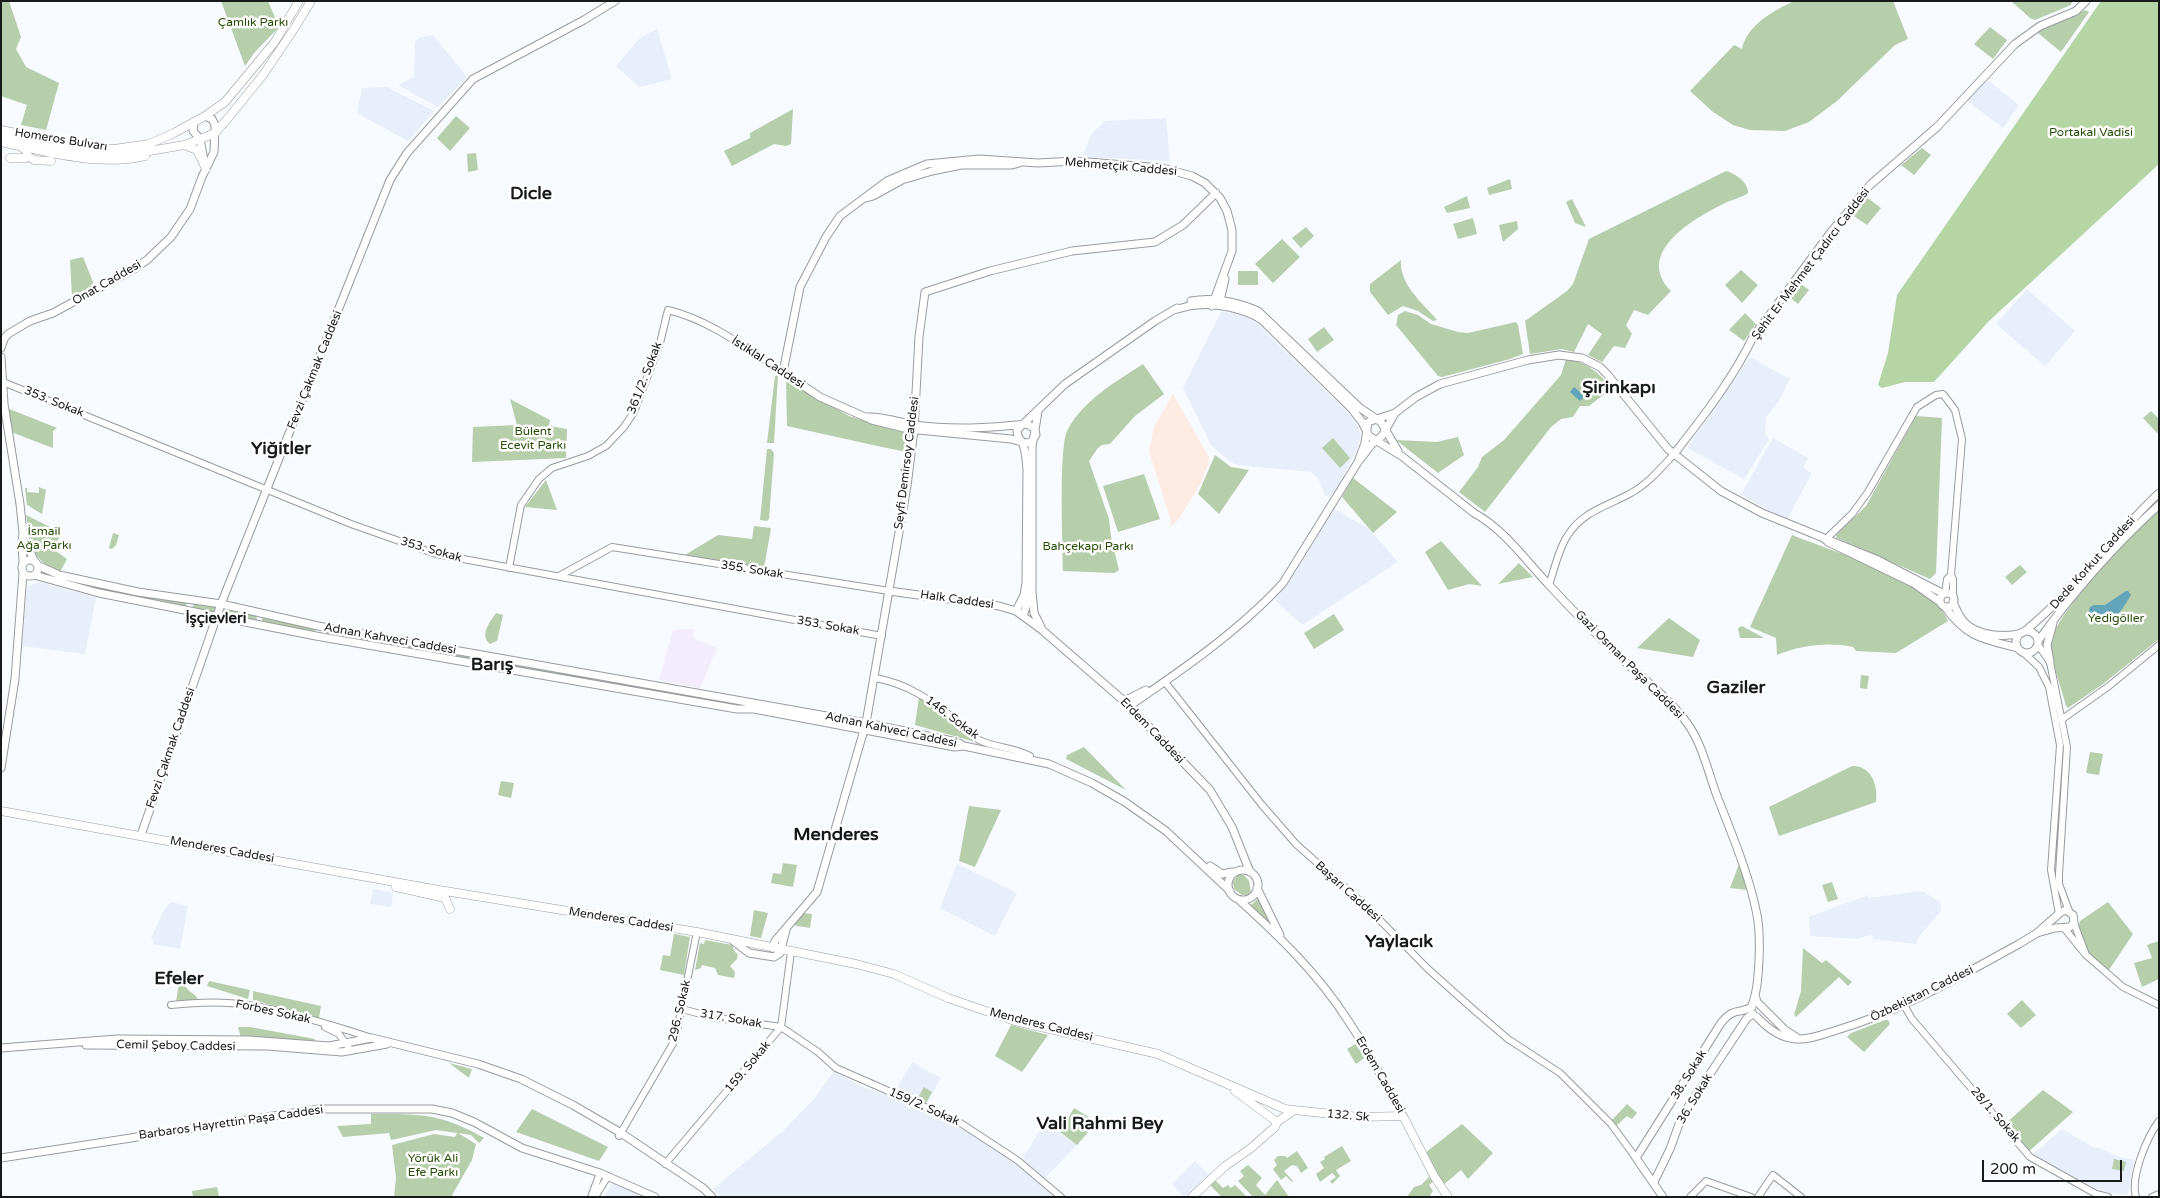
<!DOCTYPE html>
<meta charset="utf-8">
<style>
body{margin:0}
#map{position:relative;width:2160px;height:1198px;overflow:hidden;background:#f7fafe;font-family:"Varela Round",sans-serif}
canvas{display:block}
.frame{position:absolute;inset:0;border:2px solid #18191b;pointer-events:none}
.scale{position:absolute;left:1982px;top:1160px;width:140px;height:22px;box-sizing:border-box;border:2px solid #18191b;border-top:0;padding-left:6px;font-size:15px;line-height:18px;white-space:nowrap;color:#18191b;-webkit-text-stroke:4px #fff;paint-order:stroke}
</style>
<div id="map">
<canvas width="2160" height="1198"></canvas>
<div class="frame"></div>
<div class="scale">200 m</div>
</div>
<script>
const g = document.querySelector('canvas').getContext('2d');
g.lineJoin = 'round';
function paint(path, color) {
  g.fillStyle = color;
  g.fill(path, 'evenodd');
}
function strokePath(path, color, width, dash) {
  g.strokeStyle = color;
  g.lineWidth = width;
  g.lineCap = dash ? 'butt' : 'round';
  g.setLineDash(dash || []);
  g.stroke(path);
}
function drawText(font, color, halo, rows, align = 'center') {
  g.font = font + ' "Varela Round",sans-serif';
  g.lineWidth = 5;
  g.setLineDash([]);
  g.textBaseline = 'middle';
  g.strokeStyle = halo;
  g.fillStyle = color;
  for (const [text, x, y, turn = 0] of rows) {
    g.save();
    g.translate(x, y);
    g.rotate((+turn || 0) * Math.PI / 180);
    g.textAlign = isNaN(turn) ? turn : align;
    if (halo) g.strokeText(text, 0, 0);
    g.fillText(text, 0, 0);
    g.restore();
  }
}
const commercial = new Path2D(`
 M694 629 693 638 717 648 700 688 659 680 673 630Z`);
const industrial = new Path2D(`
 M1173 394 1210 459 1200 485 1178 520 1170 527 1171 521 1149 451 1154 427Z`);
const built = new Path2D(`
 M657 29 672 79 639 87 616 66 639 39Z
 M433 35 467 77 438 107 398 85 414 77 415 42 419 38Z
 M1985 78 2019 105 2003 128 1966 100Z
 M386 87 434 111 408 141 357 113 362 88Z
 M1166 118 1170 161 1082 157 1091 135 1105 121Z
 M2027 289 2075 331 2045 366 1996 324Z
 M1221 312 1240 314 1256 322 1356 421 1361 435 1357 448 1336 490 1330 497 1325 495 1318 478 1311 472 1238 465 1229 461 1211 445 1183 388Z
 M1750 357 1790 379 1779 401 1766 417 1765 433 1769 439 1744 479 1687 448Z
 M1773 438 1808 458 1803 468 1812 473 1787 520 1741 495Z
 M1334 509 1368 528 1398 562 1302 625 1275 600 1293 576Z
 M38 582 96 597 85 654 22 646 27 587Z
 M957 864 1017 893 995 936 940 908Z
 M373 889 393 893 391 907 370 904Z
 M1922 891 1940 902 1941 911 1919 936 1916 944 1873 939 1872 934 1857 939 1810 936 1809 917 1868 895V898Z
 M171 902 188 906 180 949 153 944 154 940 151 938 163 912Z
 M912 1062 941 1078 925 1106 910 1096 908 1099 894 1093Z
 M834 1071 862 1087 892 1097 979 1137 1024 1166 1056 1197H721L713 1189 783 1131 815 1098Z
 M1047 1119 1063 1128 1060 1133 1077 1145 1044 1179 1021 1161Z
 M2061 1130H2064L2096 1149 2097 1147 2116 1156 2134 1160 2128 1195 2101 1192 2033 1154Z
 M1195 1161 1211 1177 1190 1197H1184L1172 1184Z
 M614 1181 646 1197H604Z`);
const green = new Path2D(`
 M1 1H9L21 37 16 49 26 67 59 83 46 130 21 125 27 105 1 96Z
 M221 1H268L279 27 254 53 245 66Z
 M1794 1H1893L1908 39 1895 45 1837 101 1809 122 1785 131 1750 130 1733 125 1713 112 1690 91 1734 45 1742 49C1747 25 1773 11 1794 1Z
 M2011 1H2070L2072 2 2071 5 2035 20 2030 18Z
 M2085 10 2089 12 2061 52 2038 33 2040 29Z
 M1990 27 2007 40 1993 59 1974 44Z
 M793 109 791 144 786 146 774 144 732 166 724 151 750 138V133Z
 M456 116 470 128 450 151 437 138Z
 M1922 148 1931 155 1914 175 1901 165Z
 M476 153 478 170 468 172 467 154Z
 M1726 171C1735 173 1749 183 1748 193 1741 198 1731 200 1723 204 1693 219 1634 253 1671 291L1648 315 1634 310 1626 325 1632 334 1625 348 1614 346 1602 362 1588 355 1602 334 1588 324 1574 352 1562 349 1530 354 1525 321 1567 291 1573 284 1589 239Z
 M1510 179 1512 189 1489 195 1487 188Z
 M1467 196 1470 208 1447 213 1444 207Z
 M1865 196 1881 208 1867 225 1851 214Z
 M1572 199 1586 227 1575 223 1566 202Z
 M1473 218 1477 234 1458 239 1453 224Z
 M1517 221 1518 229 1503 242 1499 225Z
 M1306 227 1314 236 1301 248 1292 238Z
 M1282 239 1300 257 1273 283 1255 264Z
 M83 257 95 287 72 297 70 260Z
 M1401 260C1399 285 1423 303 1437 320L1433 321 1418 311 1403 306 1388 315 1370 292V284Z
 M1741 270 1758 285 1742 303 1725 285Z
 M1258 271V285H1238V271Z
 M1797 281 1809 290 1798 304 1787 295Z
 M1405 311 1418 315 1431 324 1458 332 1468 333 1516 322 1518 325 1523 354 1510 359 1442 377 1438 376 1396 325 1398 315Z
 M1745 313 1756 324 1744 341 1729 330Z
 M1324 327 1334 340 1317 352 1308 339Z
 M1566 359C1587 362 1598 372 1612 388L1589 406H1580L1573 417 1561 419 1551 427 1485 512 1459 492 1478 467 1482 457 1504 440 1561 375Z
 M1143 364 1164 394 1135 416 1110 444 1102 445 1098 448 1089 461 1109 519 1111 537 1119 570 1114 573 1063 571C1063 546 1058 445 1068 429 1084 400 1115 382 1143 364Z
 M778 375 774 443H767L775 376Z
 M786 379 849 416 903 432 908 439 907 450 902 451 882 447 787 426Z
 M510 399 550 420 549 426 567 429 566 458 472 462 473 427 517 425Z
 M7 408 57 428 53 431V448L11 432Z
 M2151 411 2159 419V432L2157 433 2143 418Z
 M1916 416 1942 418 1936 573 1930 579 1837 538 1836 535 1866 506Z
 M1458 437 1464 455 1438 473 1396 440 1437 442Z
 M1333 438 1350 458 1340 468 1322 448Z
 M767 449H771L774 453 769 519 767 521 760 520Z
 M1215 455 1231 467 1249 470 1219 514 1198 494Z
 M1144 474 1160 519 1118 532 1103 486Z
 M1353 478 1397 512 1373 533 1342 497Z
 M546 480 557 510 525 507Z
 M39 487 46 490 42 514 27 505 25 488H27V492L39 493Z
 M2159 509V639L2103 684 2068 708 2066 706C2062 689 2050 659 2051 643 2053 615 2136 531 2159 509Z
 M26 515 62 533 53 549 67 559 60 572C29 559 32 545 26 515Z
 M754 526 771 528 764 568 685 555 718 535 752 539Z
 M113 533 119 535 116 545 112 549 109 548Z
 M1792 535C1837 553 1903 572 1937 605 1942 609 1945 615 1948 621L1896 653 1856 651 1853 647C1827 642 1802 645 1777 655L1776 638 1750 627Z
 M1441 541 1482 586 1469 584 1448 590 1425 552Z
 M1519 563 1533 577 1498 584Z
 M2020 565 2027 572 2012 585 2005 577Z
 M106 587 187 602 186 607 104 592 103 589Z
 M193 603 216 607 215 613 193 608Z
 M223 608 256 615 257 620 255 622 221 615Z
 M496 613 503 615 497 641 490 644C479 635 490 622 496 613Z
 M1334 614 1344 630 1314 649 1304 633Z
 M262 617 313 629 315 631 314 634 262 623Z
 M1669 618 1700 640 1693 657 1637 648Z
 M1742 626 1764 638H1740L1738 628Z
 M324 629 486 659 488 661 485 662 324 636 322 632Z
 M496 661 588 677 591 679 589 681 496 665Z
 M1861 675 1869 676 1867 689 1860 688Z
 M919 697 929 703 993 747 915 725Z
 M1084 747 1126 790 1066 759 1067 755Z
 M2090 752 2103 754 2099 775 2086 773Z
 M1852 766C1872 766 1878 785 1876 802L1779 836 1769 807Z
 M501 781 514 783 511 798 498 795Z
 M969 806 1001 810 975 867 959 861Z
 M783 863 797 865 793 887 771 883 773 873 781 874Z
 M1739 864 1748 890 1730 888Z
 M1238 875H1244L1249 881 1251 891 1248 895H1242L1234 889 1233 882Z
 M1832 882 1838 899 1828 902 1822 885Z
 M1260 897 1273 925 1250 906Z
 M2108 902 2133 934 2109 970C2095 967 2081 947 2078 933 2078 929 2079 924 2080 921Z
 M754 910 768 913 761 938 750 936Z
 M803 913 812 914 810 928 792 925Z
 M674 934 690 937 684 975 660 970 663 955 670 956Z
 M705 940 732 945 735 952 738 954 737 959 730 966 735 972 734 978 718 975 715 968 702 965 701 968 695 970 700 943 704 944Z
 M2159 941V979L2142 987 2134 963 2152 958 2147 945Z
 M1803 948 1822 963 1826 960 1852 982 1848 986 1839 977 1796 1017 1794 1015 1801 991Z
 M209 981 250 990 248 999 207 986Z
 M179 983 185 985C187 992 196 993 198 1000L176 1002Z
 M253 991 321 1006 319 1018 253 1000Z
 M2022 1000 2036 1015 2021 1028 2007 1014Z
 M1885 1020H1888L1890 1024 1864 1052 1847 1037 1851 1033Z
 M1011 1025 1048 1035 1022 1072 995 1056Z
 M238 1027H250L315 1039 314 1042 241 1038Z
 M1359 1042 1367 1056 1356 1064 1347 1049Z
 M449 1063 472 1069 469 1078Z
 M924 1087 932 1092 925 1105 916 1101Z
 M2043 1090 2073 1112 2027 1153 2004 1125Z
 M1627 1104 1637 1113 1632 1119 1627 1116 1616 1126 1610 1122Z
 M1074 1108 1097 1122 1077 1145 1060 1132Z
 M532 1109 608 1147 599 1161 516 1132Z
 M371 1114C420 1114 441 1113 484 1138L479 1143 471 1135 458 1133 476 1144 472 1160 451 1197H394L396 1178 392 1145 434 1134 455 1137 457 1133 436 1130 391 1140 389 1133 343 1137 337 1126 371 1124Z
 M1462 1124 1493 1153 1468 1179 1461 1170 1442 1186 1425 1153Z
 M1342 1146 1351 1161 1336 1170 1340 1176 1332 1184 1330 1181 1336 1177 1332 1173 1320 1182 1316 1174 1324 1168 1320 1162 1325 1159 1324 1157Z
 M1297 1151 1308 1168 1301 1173 1297 1166 1292 1165 1284 1171 1293 1181 1292 1182 1286 1176 1281 1180 1273 1169 1277 1165 1274 1160 1278 1156H1285L1287 1158Z
 M2114 1159 2126 1162 2124 1171 2112 1169Z
 M1248 1165 1262 1178 1256 1185 1265 1195 1277 1180 1289 1197H1253L1238 1181 1244 1176 1240 1171Z
 M1429 1177 1434 1181 1429 1185 1433 1191 1429 1197H1407L1414 1187 1421 1185Z
 M1215 1180 1223 1188 1228 1185 1231 1188 1235 1185 1247 1197H1222L1210 1185Z
 M217 1187 219 1197H193L192 1191Z`);
const forest = new Path2D(`
 M2101 1H2159V164L1989 321 1934 382H1905L1882 388 1878 385 1888 353 1897 295Z`);
const water = new Path2D(`
 M1574 387 1585 396 1580 401 1570 392Z
 M2126 591H2128L2131 595C2122 609 2114 627 2094 624L2087 616 2090 607 2094 605H2105Z`);
const tertiary = new Path2D(`
 M3 382 351 524 436 554 882 636
 M1825 540 1852 514 1868 492 1917 407 1936 395 1943 394 1955 410 1962 439 1951 575 1953 579V597
 M509 568 521 505 539 479 552 468 588 456 606 446 624 427 634 412 660 343 668 310C710 320 747 349 783 372
 M559 576 612 547 889 591
 M1549 585C1554 571 1559 547 1568 535 1583 511 1608 506 1631 493 1648 484 1661 468 1674 454
 M1945 594 1947 579 1951 575
 M2038 645 2050 662 2067 747 2059 874V884L2069 911
 M2024 653 2039 667 2049 687 2060 745 2051 870 2059 914
 M875 678C906 683 931 700 956 720 963 726 970 735 979 740 995 748 1014 747 1030 756
 M1165 682 1262 805 1296 844 1367 907 1428 969 1474 1010 1508 1039 1560 1073 1611 1124 1636 1158
 M2061 720 2109 686 2159 645
 M2064 928 2086 955 2074 923
 M2086 955 2123 987 2159 1005
 M171 1005C197 1002 223 1001 249 1005 290 1012 332 1025 372 1038
 M1904 1005 1912 1019 2030 1157 2096 1194 2108 1197
 M682 1009 712 1017 781 1027 818 1052 836 1068 959 1122 1017 1160 1061 1197
 M325 1027 339 1034 351 1051
 M619 1136 675 1040 697 932
 M665 1164 781 1027 791 952
 M591 1197 600 1173
 M595 1197 608 1176
 M1690 1197 1706 1181 1751 1197
 M1758 1197 1773 1175 1801 1197
 M2136 1197C2130 1177 2147 1137 2159 1121
 M2152 1197 2159 1194`);
const secondary = new Path2D(`
 M194 123 193 131 200 139 205 166
 M866 198 873 196 902 180 932 171 961 165H1012L1019 163
 M1191 301C1213 297 1237 302 1258 311L1360 408 1381 422 1398 451
 M1219 305 1225 279
 M1174 310C1182 308 1190 305 1197 305 1217 303 1246 309 1262 320L1352 409 1362 422 1369 436 1403 457 1474 513C1504 529 1526 561 1550 586 1573 611 1597 635 1622 659 1643 679 1669 698 1687 723 1702 743 1708 772 1717 796 1731 832 1750 877 1757 915 1761 935 1760 986 1752 1005
 M1 348 4 339 8 334 30 321 53 313 134 269 147 260 171 237 190 209 202 177 214 152 215 125 212 119 205 116
 M1 357 4 404 20 504 23 533 22 542 23 563
 M867 417C883 416 898 422 914 425 953 430 988 428 1027 424L1035 429 1036 435 1031 442 1025 443 1011 439 908 429 872 420 820 397 783 372 800 287 826 237 840 216 887 181 927 164 979 159 1038 163 1075 161 1162 168 1192 176 1205 183 1220 198 1227 211 1232 230V251L1212 306
 M1674 454C1702 418 1733 379 1753 337L1831 232 1870 185 1937 127 2015 44 2040 26 2076 11 2086 1
 M1358 462 1365 443 1368 422 1395 413 1416 397 1440 384 1528 360 1559 355 1582 358 1600 367 1607 374 1668 449 1721 491 1762 513 1878 560 1944 594
 M23 533 34 561
 M1828 542 1913 583 1940 602
 M22 568a8 8 0 1 1 16 0a8 8 0 1 1-16 0Z
 M37 565 59 575 138 592 221 604 318 626 866 723 957 742 964 746
 M34 575 99 593 316 636 737 709H754L955 747 964 746 1049 764 1092 783 1125 802 1166 831 1230 891
 M889 591 999 606 1016 611 1042 630 1124 701 1210 790 1232 827 1250 872
 M1032 592 1034 613 1041 627
 M1940 600a7 7 0 1 1 14 0a7 7 0 1 1-14 0Z
 M1953 602C1956 609 1959 617 1965 623 1978 636 2005 638 2022 633
 M1945 607C1967 638 1983 639 2018 648
 M1016 611 1024 595 1026 583 1027 469C1026 461 1026 450 1022 442 1019 437 1017 437 1017 430L1065 384 1155 321 1177 308
 M1023 616 1032 589V447L1038 412
 M2025 631C2075 590 2112 537 2159 493
 M2016 642a11 11 0 1 1 22 0a11 11 0 1 1-22 0Z
 M2038 641C2072 594 2116 544 2159 505
 M2050 662 2047 645 2053 623
 M1124 701 1146 690
 M1128 707C1182 670 1239 631 1283 583L1358 462 1371 445 1382 436 1395 413
 M1 768 15 679 23 573
 M141 835 221 604 390 180 407 153 473 79 584 20 615 1
 M1210 866 1222 874 1233 872
 M1228 885a15 15 0 1 1 30 0a15 15 0 1 1-30 0Z
 M1257 888 1280 935
 M1239 900C1279 936 1318 974 1347 1019 1368 1050 1385 1083 1403 1116
 M732 940 749 953 774 957 780 953 786 930
 M772 948 775 941 817 892 866 723 907 486 914 430 919 337 925 292 990 271 1072 251 1155 242 1183 225 1216 193
 M1755 995 1757 1002 1785 1030 1796 1037
 M1757 1017C1768 1029 1780 1038 1796 1039 1809 1040 1824 1034 1837 1030 1902 1011 1960 976 2019 944L2037 933 2061 912 2066 910 2073 915 2074 923 2070 927 2055 928 2037 933
 M86 1045 267 1046 342 1052 387 1044
 M1 1048 117 1039 249 1040 329 1046 372 1038 478 1064 521 1079 573 1105 621 1133 703 1188 712 1197
 M1 1158 319 1109H432L452 1113 474 1122 522 1148 600 1173 655 1197
 M1654 1182 1670 1149 1682 1116 1747 1018 1753 1014
 M1663 1197 1636 1158 1721 1023C1735 1006 1738 1015 1752 1007`);
const primary = new Path2D(`
 M1 130 87 147 114 149 149 144 174 133 205 116 225 102 274 43 299 1
 M1 136 106 155 144 152 184 145 208 136 215 133 229 117 263 75 294 29 311 1
 M1 142C47 152 98 167 145 156
 M184 145 197 150 206 169
 M28 156 34 160 51 161
 M10 158H26L27 151 21 147
 M1 811 439 890 697 932 856 964 894 974 948 998 1015 1021 1158 1054 1285 1109 1359 1117 1403 1116 1434 1176 1448 1197
 M396 887 445 898 450 909
 M1235 1091 1277 1122
 M1192 1197 1224 1167 1251 1148 1275 1127 1277 1122 1293 1111`);
const parkNames = [
 ["Çamlık Parkı",253,23],
 ["Portakal Vadisi",2091,133],
 ["Bülent",533,432],
 ["Ecevit Parkı",533,446],
 ["İsmail",44,532],
 ["Ağa Parkı",44,546],
 ["Bahçekapı Parkı",1088,547],
 ["Yedigöller",2116,619],
 ["Yörük Ali",433,1159],
 ["Efe Parkı",433,1173]
];
const streetNames = [
 ["Homeros Bulvarı",61,140,9],
 ["Mehmetçik Caddesi",1121,167,5],
 ["Şehit Er Mehmet Çadırcı Caddesi",1811,264,-53],
 ["Onat Caddesi",107,283,-30],
 ["İstiklal Caddesi",768,363,33],
 ["Fevzi Çakmak Caddesi",315,370,-68],
 ["361/2. Sokak",645,378,-69],
 ["353. Sokak",54,402,22],
 ["Seyfi Demirsoy Caddesi",907,463,-83],
 ["353. Sokak",431,550,16],
 ["Dede Korkut Caddesi",2093,563,-48],
 ["355. Sokak",752,570,9],
 ["Halk Caddesi",957,600,8],
 ["353. Sokak",828,626,10],
 ["Adnan Kahveci Caddesi",390,639,10],
 ["Gazi Osman Paşa Caddesi",1629,665,45],
 ["146. Sokak",952,718,37],
 ["Adnan Kahveci Caddesi",891,730,12],
 ["Erdem Caddesi",1152,731,46],
 ["Fevzi Çakmak Caddesi",171,748,-71],
 ["Menderes Caddesi",222,850,10],
 ["Başarı Caddesi",1348,892,42],
 ["Menderes Caddesi",621,920,9],
 ["Özbekistan Caddesi",1922,994,-26],
 ["296. Sokak",680,1011,-77],
 ["Forbes Sokak",273,1012,12],
 ["317. Sokak",731,1019,10],
 ["Menderes Caddesi",1041,1025,14],
 ["Cemil Şeboy Caddesi",176,1046,1],
 ["159. Sokak",748,1067,-50],
 ["Erdem Caddesi",1380,1075,60],
 ["38. Sokak",1689,1075,-58],
 ["36. Sokak",1695,1099,-59],
 ["159/2. Sokak",924,1107,24],
 ["28/1. Sokak",1995,1115,49],
 ["132. Sk",1348,1116,5],
 ["Barbaros Hayrettin Paşa Caddesi",231,1123,-8]
];
const quarterNames = [
 ["İşçievleri",216,619]
];
const districtNames = [
 ["Dicle",531,194],
 ["Şirinkapı",1619,388],
 ["Yiğitler",281,449],
 ["Barış",492,665],
 ["Gaziler",1736,688],
 ["Menderes",836,835],
 ["Yaylacık",1399,942],
 ["Efeler",179,979],
 ["Vali Rahmi Bey",1100,1124]
];
paint(commercial, '#f3ecfd');
paint(industrial, '#feebe2');
paint(built, '#e8effa');
paint(green, '#b6ceaa');
paint(forest, '#b5d5a4');
paint(water, '#62a5ba');
strokePath(tertiary, '#999b9f', 8);
strokePath(secondary, '#999b9f', 9);
strokePath(primary, '#999b9f', 9);
strokePath(tertiary, '#fff', 6);
strokePath(secondary, '#fff', 7);
strokePath(primary, '#fff', 8);
drawText('12px', '#274d07', '#fff', parkNames);
drawText('12px', '#18191b', '#fff', streetNames);
drawText('bold 15px', '#18191b', '#fff', quarterNames);
drawText('bold 18px', '#18191b', '#fff', districtNames);
</script>
